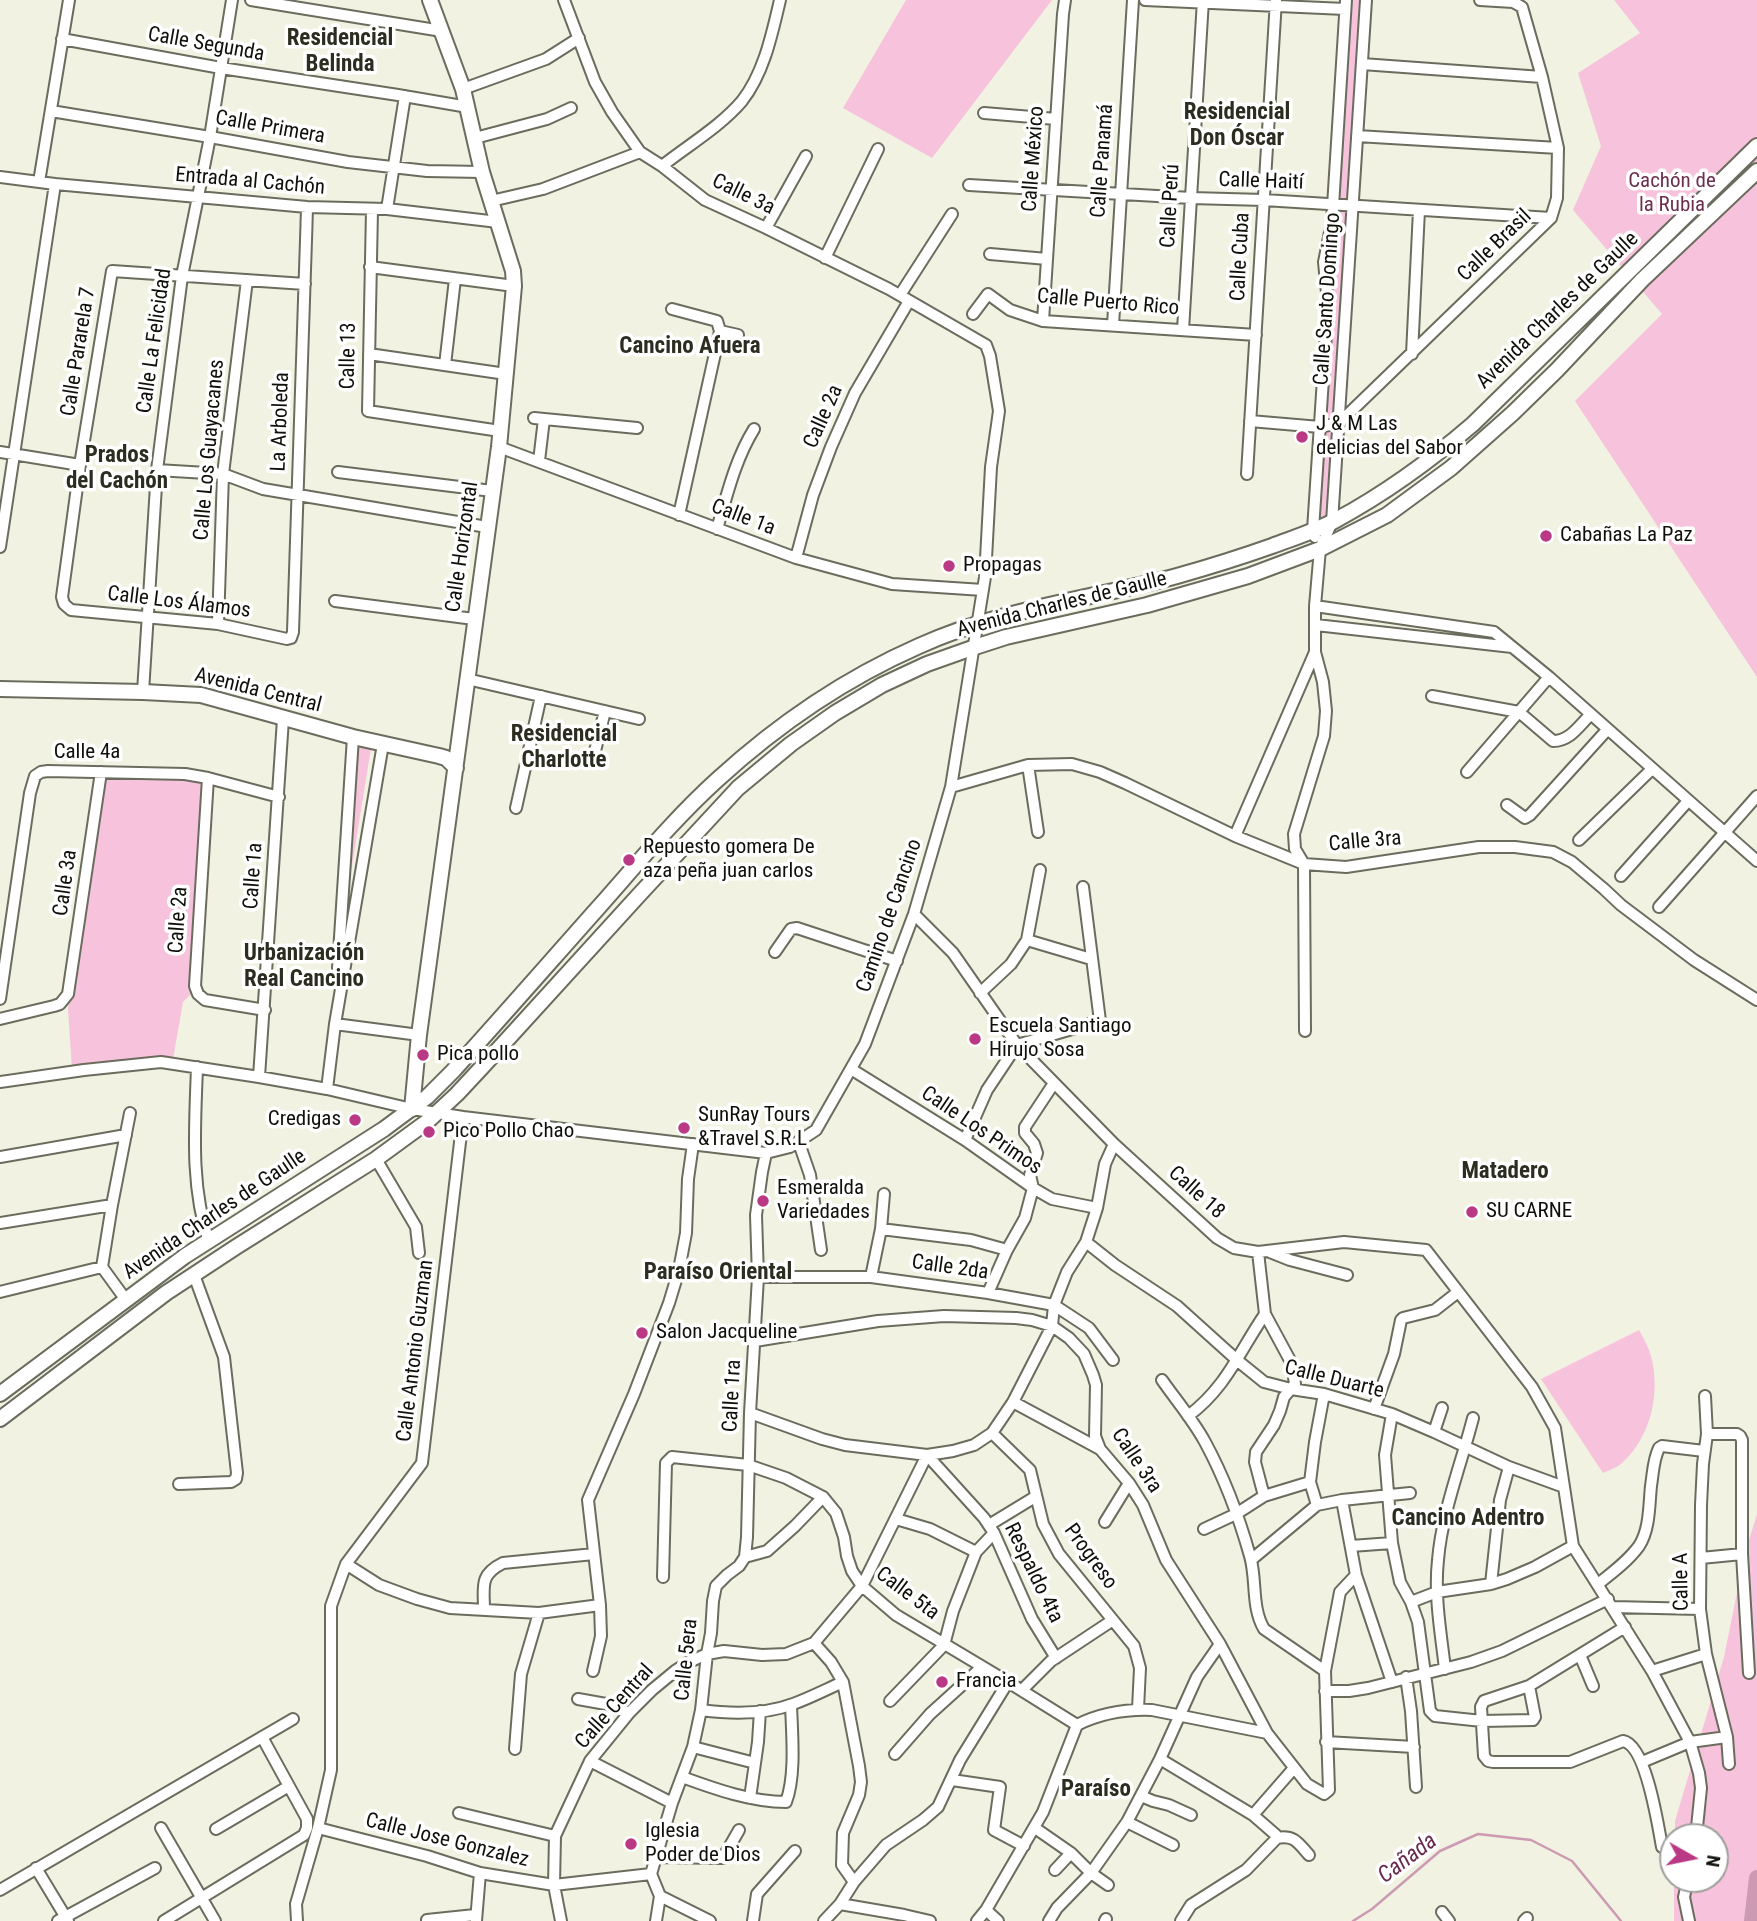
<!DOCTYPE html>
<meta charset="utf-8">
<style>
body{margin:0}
#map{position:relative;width:1757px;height:1921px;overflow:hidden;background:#f1f2e2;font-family:"Roboto Condensed",sans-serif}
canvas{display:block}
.north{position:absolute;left:1659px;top:1823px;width:70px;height:70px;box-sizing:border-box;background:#fff;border:2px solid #9f9f9d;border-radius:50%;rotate:99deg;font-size:19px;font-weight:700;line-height:28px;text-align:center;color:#0f100a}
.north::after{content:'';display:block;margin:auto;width:24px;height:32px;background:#ba3984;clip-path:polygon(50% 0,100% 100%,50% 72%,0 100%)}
</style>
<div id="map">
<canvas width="1757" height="1921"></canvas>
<div class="north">N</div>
</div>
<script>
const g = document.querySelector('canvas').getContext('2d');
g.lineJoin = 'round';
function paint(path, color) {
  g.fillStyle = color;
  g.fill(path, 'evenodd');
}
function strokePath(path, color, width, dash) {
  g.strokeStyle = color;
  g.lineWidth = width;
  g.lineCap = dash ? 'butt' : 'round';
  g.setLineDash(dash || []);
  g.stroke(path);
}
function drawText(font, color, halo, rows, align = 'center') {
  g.font = font + ' "Roboto Condensed",sans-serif';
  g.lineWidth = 7;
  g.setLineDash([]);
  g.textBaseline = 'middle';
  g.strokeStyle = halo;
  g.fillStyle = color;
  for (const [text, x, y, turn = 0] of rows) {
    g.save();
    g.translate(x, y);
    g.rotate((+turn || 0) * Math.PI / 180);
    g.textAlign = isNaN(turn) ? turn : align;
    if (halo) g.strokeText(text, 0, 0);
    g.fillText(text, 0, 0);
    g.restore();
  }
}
const green = new Path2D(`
 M906 0H1052L932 158 843 108Z
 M1347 0H1364L1331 520 1314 527Z
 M1614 0H1757V677L1575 401 1662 314 1573 210 1601 146 1578 73 1640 33Z
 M349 741 371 748 336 965Z
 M105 775 187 776 208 781 191 994 183 1002 173 1059 72 1069 68 1009Z
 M1639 1330C1644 1339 1650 1350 1652 1360 1660 1396 1650 1437 1623 1462 1618 1467 1610 1470 1603 1473L1541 1379Z
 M1757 1514V1921H1674V1879H1715V1837H1675V1821L1724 1657 1745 1553Z`);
const stream = new Path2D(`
 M1353 1921 1372 1909 1440 1851 1478 1834 1531 1840 1572 1861 1621 1921`);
const river = new Path2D(`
 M1752 1921 1757 1878`);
const minor = new Path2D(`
 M251 0 442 31
 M1145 0 1345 9
 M62 39 221 68 398 95 468 107
 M1362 64 1542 77
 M463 89 546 59 579 38
 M51 111 210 137 348 162 427 171 482 172
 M984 113 1056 119
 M1357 136 1558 148
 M475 138 547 119 571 108
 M662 166C687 146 721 126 742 101 764 73 772 34 780 0
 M0 177 55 184 307 207 387 209 498 222
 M39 182 69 0
 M969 185 1191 198 1264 200 1551 218
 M491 201 543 189 640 152
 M387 209 405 96
 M372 210 368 411 500 431
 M766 228 806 156
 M990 254 1047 259
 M825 258 878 149
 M370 267 514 286
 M305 284 112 271 80 465 62 597 64 604 71 610 218 624 287 639 291 638 293 632C297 491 303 349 307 207
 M900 295 952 214
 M672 309 717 321 720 331
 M973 314 988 294 1010 310 1043 321 1256 335
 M1043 321 1063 14 1065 0
 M1113 325 1133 0
 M1183 330 1203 0
 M369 354 506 374
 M1412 354 1419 210
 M445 365 455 279
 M534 418 637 428
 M1250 421 1320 427 1339 423 1551 218 1557 198 1558 148 1542 77 1522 7 1513 2 1480 0
 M499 447 796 558 892 584 983 590
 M0 452 80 465
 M539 461 544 419
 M157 470 223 474 263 489 487 527
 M338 472 492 491
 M1247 474 1276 0
 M679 515 720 331 738 335
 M717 529C727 495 735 460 754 429
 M1315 537 1313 530 1328 303 1324 262 1332 222 1346 0
 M0 547 55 184
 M796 558 813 495 831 447 855 393 909 301
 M335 601 474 619
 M1315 606 1494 632 1549 677 1757 861
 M218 624 223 474 247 280
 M1316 625 1512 647
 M467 679 639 719
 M143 692 157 470 182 276 210 137 232 0
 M1432 696 1519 712 1553 741C1570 741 1579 726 1590 715
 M592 763 605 711
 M1028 765 1038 832
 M1467 772 1549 677
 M208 778 195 986 198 994 205 1000 265 1010
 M951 787 1028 765 1072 764 1100 772 1125 783 1235 836 1304 864 1346 867 1479 847H1515L1553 852 1572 862 1604 889 1621 905 1694 960 1757 1000
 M1507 805 1525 818 1530 815 1607 730
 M516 808 541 696
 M1235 836 1315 652
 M1579 840 1652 769
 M1621 876 1688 801
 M1659 907 1757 796
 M914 914 953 953 1017 1045 1114 1144 1217 1238 1234 1248 1258 1252 1344 1242 1426 1250 1532 1387 1555 1428 1573 1546 1652 1671 1690 1742 1699 1773 1701 1788 1696 1837
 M1027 940 1091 959
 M775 952 791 929 797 928 897 961
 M338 968 353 737
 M980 993 1011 964 1027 940 1040 870
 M0 999 30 793 35 776 41 772 48 771 185 774 208 778 279 797
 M0 1019 54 1006 60 1004 68 994 101 772
 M335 1024 419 1035
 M1305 1031 1304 864 1295 849 1294 834 1324 736 1326 711 1323 682 1315 652V606L1320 549 1332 522 1366 0
 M197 1067C195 1126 190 1186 209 1242
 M851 1069 965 1140 1033 1188 1052 1199 1097 1208
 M259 1077 283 719
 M0 1082 84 1070 161 1062 259 1077 327 1089 412 1109 463 1117 422 1463 346 1564 331 1606V1770L318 1828 296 1904 297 1921
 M327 1089 335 1024 383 744
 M463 1117 766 1153 790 1147 816 1130 865 1044 914 914 951 787 985 577 991 467 999 411 990 356 986 345 889 289 766 228 705 200 662 166 640 152 612 112 595 82 564 0
 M965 1140 987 1090 1017 1045 1100 1021 1083 887
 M799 1143 810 1175 821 1250
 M0 1157 126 1135
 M376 1159 416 1227 419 1253
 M0 1223 112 1205
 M881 1229 971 1240 1007 1250
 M1086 1242 1115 1265 1177 1306 1238 1361 1264 1382 1291 1389 1324 1394 1392 1414 1434 1432 1509 1467 1564 1487
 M1258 1252 1265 1314 1292 1364 1295 1384 1284 1397 1280 1411 1274 1425 1256 1452 1255 1462 1264 1496
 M1270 1252 1290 1260 1347 1275
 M758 1277H871L988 1293 1054 1305 1089 1328 1113 1360
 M871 1277 881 1229 884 1194
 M0 1292 102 1267
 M988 1293 1007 1250 1025 1218 1033 1188 1030 1175 1037 1153 1034 1144 1025 1133V1127L1054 1083
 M126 1300 102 1267 112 1205 130 1113
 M755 1341 878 1321 944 1316 1016 1318 1032 1320 1052 1326 1069 1338 1084 1354 1093 1375 1096 1385 1095 1436 1100 1449 1129 1483 1143 1505 1166 1560 1220 1644 1267 1733 1307 1784 1324 1794 1329 1790 1325 1671 1340 1592 1356 1575
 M1162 1380C1176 1400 1193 1420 1205 1442 1224 1477 1239 1517 1250 1556 1257 1580 1251 1607 1264 1629L1325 1671
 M1705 1396 1707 1434 1703 1464 1701 1505 1700 1609 1706 1654 1727 1737 1729 1764
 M1013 1402 1100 1449
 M1374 1409 1394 1354 1401 1320 1403 1318 1435 1310 1458 1292
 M750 1413 822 1439 845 1445 927 1455 984 1518 994 1533 1032 1619 1056 1658
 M1392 1414 1385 1455 1392 1543 1400 1582 1411 1602 1418 1622 1430 1711 1435 1716 1482 1721 1533 1720 1535 1717 1529 1686
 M1188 1416C1226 1388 1239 1352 1265 1314
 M1434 1432 1442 1408
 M992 1433 1030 1470 1043 1524 1059 1554 1134 1646 1140 1668 1138 1709
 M1707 1434H1737L1740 1436 1742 1440V1554L1749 1673
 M179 1484 231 1482 236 1479 237 1473 224 1357 194 1275
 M1342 1500 1356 1575 1392 1682
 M1317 1505 1310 1482 1315 1442 1324 1394
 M896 1519 930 1529 976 1552
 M1105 1522 1129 1483
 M989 1525 1035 1497
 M1204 1529 1236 1514 1264 1496 1310 1482
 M1351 1546 1392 1543
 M745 1557 747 1537 750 1413 758 1277 756 1215 762 1172 766 1153
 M1701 1558 1742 1554
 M1251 1560 1317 1505 1342 1500 1410 1493
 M346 1564 379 1585 417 1599 450 1608 539 1613 600 1605
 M663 1577 666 1463 672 1457 748 1465 786 1478 823 1497 836 1513 844 1537 847 1556 852 1571 862 1586 896 1615 1008 1682 1077 1725
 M1491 1584 1500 1500 1509 1467
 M1598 1584C1612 1573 1628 1561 1639 1546 1650 1529 1649 1505 1651 1486 1653 1474 1653 1460 1659 1448L1662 1446 1704 1451
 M1411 1602 1437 1592 1491 1584 1507 1579 1535 1567 1573 1546
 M1613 1607 1700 1609
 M484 1610C484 1586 479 1575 503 1563L594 1554
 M1625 1627 1529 1686 1484 1701 1481 1707 1484 1756 1488 1761 1493 1762H1570L1623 1741C1646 1745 1658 1825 1662 1847
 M814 1643 831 1662 843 1682 859 1766 861 1782 859 1795 843 1833 842 1865 854 1882
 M1580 1655 1593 1686
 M1445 1669C1441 1634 1434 1596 1438 1560 1442 1512 1461 1465 1473 1418
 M593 1671 601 1636 600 1605 588 1500 634 1394 669 1303 679 1270 686 1233 688 1179 693 1144
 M1652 1671 1706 1654
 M1406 1677 1411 1711 1416 1787
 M1022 1690 1051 1661 1113 1620
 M1325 1691H1349L1368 1688 1471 1662 1502 1651 1608 1599
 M578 1699 606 1704 629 1713
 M890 1701 944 1645 953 1611 976 1552 994 1533
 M701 1710C731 1714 764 1715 793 1704 810 1698 827 1689 843 1682
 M1326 1742 1414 1747
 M693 1747 755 1763
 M515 1749 521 1674 539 1613
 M895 1754 930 1714 982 1667
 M1160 1759 1253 1815 1276 1835 1277 1838 1246 1870 1191 1905 1181 1921
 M590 1761 672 1803
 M1642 1762 1690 1742 1727 1737
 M682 1777C715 1789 751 1802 786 1802 796 1776 792 1734 791 1705
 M952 1780 1000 1787 994 1830 1024 1846
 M1141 1796 1153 1801 1169 1805 1191 1815
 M750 1798 758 1742 760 1711
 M459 1813 555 1836
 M1253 1815 1294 1768
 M1127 1822 1173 1845
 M161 1828 215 1921
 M318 1828 427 1856 480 1873 554 1885 651 1874
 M1035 1828 1071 1853 1091 1873 1108 1885
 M216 1829 289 1786
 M1277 1838C1294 1834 1299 1844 1309 1855
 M655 1857 723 1858 739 1830
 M36 1868 68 1921
 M1055 1870 1071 1853
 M651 1874 672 1803 693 1747 701 1710 707 1654 711 1633 713 1601 716 1586 727 1575 739 1566 745 1557 767 1551 795 1526 823 1497
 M651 1874 660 1896 656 1921
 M1688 1879 1684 1897 1689 1921
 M0 1890 293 1719
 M660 1896 710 1921
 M840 1904 904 1915 930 1921
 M986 1910 998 1921
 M1442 1912 1449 1921
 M427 1920 475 1915
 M58 1921 155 1868
 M164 1921 304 1835 307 1828V1819L262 1737
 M476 1921 480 1873
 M561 1921 554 1885 555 1836 590 1761 629 1713 652 1690 675 1671 689 1662 707 1654 724 1651 762 1655 786 1654 814 1643 862 1586 927 1455 953 1451 974 1445 992 1433 1013 1402 1052 1326 1054 1305 1067 1272 1086 1242 1097 1208 1105 1164 1114 1144
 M753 1921 757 1894 795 1851
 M824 1921 840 1904 854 1882 886 1845 923 1820 938 1807 960 1760 1008 1682
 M977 1921 986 1910 1043 1812 1077 1725C1101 1713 1125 1709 1152 1710L1267 1733
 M1049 1921 1057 1908 1091 1873 1127 1822 1160 1759 1197 1677 1220 1644
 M1105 1921 1106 1919
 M1524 1921 1527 1918`);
const major = new Path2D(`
 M0 689 143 692 201 695 353 737 439 756 446 758 456 768
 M412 1109 419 1035 499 447 514 286 513 271 482 172 463 89 430 0
 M0 1394 185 1256 384 1129 427 1097 453 1071C502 1017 550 962 598 908 637 864 674 819 717 780 777 725 844 679 919 646 1001 609 1090 599 1177 576 1209 567 1241 557 1272 546 1293 538 1316 531 1336 520 1386 493 1430 461 1473 424L1757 146
 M0 1419 166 1293 236 1247 376 1159 428 1121 457 1094 484 1065 638 896 738 788 791 744 835 713 882 685 927 664 975 647 1006 637 1147 605 1248 576 1320 549 1387 515 1451 468 1513 413 1557 370 1642 280 1757 171`);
const markers = [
 [1302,437,7,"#ba3984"],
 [1546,536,7,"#ba3984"],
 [949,566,7,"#ba3984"],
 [629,860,7,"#ba3984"],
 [975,1039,7,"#ba3984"],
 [423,1055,7,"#ba3984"],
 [355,1120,7,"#ba3984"],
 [684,1128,7,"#ba3984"],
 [429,1132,7,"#ba3984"],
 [763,1201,7,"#ba3984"],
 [1472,1212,7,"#ba3984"],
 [642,1333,7,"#ba3984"],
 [942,1682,7,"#ba3984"],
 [631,1844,7,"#ba3984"]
];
const streetNames = [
 ["Calle Segunda",206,45,10],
 ["Calle Primera",270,128,10],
 ["Calle México",1034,159,-86],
 ["Calle Panamá",1103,161,-86],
 ["Entrada al Cachón",250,182,5],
 ["Calle Haití",1261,182,2],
 ["Calle 3a",743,195,26],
 ["Calle Perú",1171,206,-87],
 ["Calle Brasil",1495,246,-44],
 ["Calle Cuba",1241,257,-87],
 ["Calle Santo Domingo",1328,299,-86],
 ["Calle Puerto Rico",1108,303,5],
 ["Avenida Charles de Gaulle",1558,311,-44],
 ["Calle La Felicidad",155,341,-82],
 ["Calle Pararela 7",79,352,-81],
 ["Calle 13",349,356,-89],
 ["Calle 2a",824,417,-66],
 ["La Arboleda",281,422,-88],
 ["Calle Los Guayacanes",210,450,-85],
 ["Calle 1a",743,518,21],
 ["Calle Horizontal",463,547,-82],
 ["Calle Los Álamos",179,603,7],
 ["Avenida Charles de Gaulle",1062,605,-14],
 ["Avenida Central",258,691,14],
 ["Calle 4a",87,753],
 ["Calle 3ra",1365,842,-5],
 ["Calle 1a",254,876,-86],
 ["Calle 3a",66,883,-82],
 ["Camino de Cancino",890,916,-71],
 ["Calle 2a",179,920,-86],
 ["Calle Los Primos",981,1131,34],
 ["Calle 18",1196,1193,42],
 ["Avenida Charles de Gaulle",215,1215,-34],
 ["Calle 2da",950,1268,8],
 ["Calle Antonio Guzman",416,1351,-83],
 ["Calle Duarte",1334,1380,14],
 ["Calle 1ra",733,1396,-87],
 ["Calle 3ra",1136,1461,56],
 ["Progreso",1090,1557,54],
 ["Respaldo 4ta",1033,1573,64],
 ["Calle A",1682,1582,-91],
 ["Calle 5ta",907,1594,37],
 ["Calle 5era",687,1660,-84],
 ["Calle Central",615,1707,-48],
 ["Calle Jose Gonzalez",447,1841,14]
];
const parkNames = [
 ["Cachón de",1672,182],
 ["la Rubia",1672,206]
];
const poiNames = [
 ["J & M Las",1316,425],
 ["delicias del Sabor",1316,449],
 ["Cabañas La Paz",1560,536],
 ["Propagas",963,566],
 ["Repuesto gomera De",643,848],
 ["aza peña juan carlos",643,872],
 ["Escuela Santiago",989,1027],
 ["Hirujo Sosa",989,1051],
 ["Pica pollo",437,1055],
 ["SunRay Tours",698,1116],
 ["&Travel S.R.L",698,1140],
 ["Credigas",341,1120,"right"],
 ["Pico Pollo Chao",443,1132],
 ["Esmeralda",777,1189],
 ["Variedades",777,1213],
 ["SU CARNE",1486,1212],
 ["Salon Jacqueline",656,1333],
 ["Francia",956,1682],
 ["Iglesia",645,1832],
 ["Poder de Dios",645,1856]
];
const neighbourhoodNames = [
 ["Residencial",340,39],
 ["Belinda",340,65],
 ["Residencial",1237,113],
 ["Don Óscar",1237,139],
 ["Cancino Afuera",690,347],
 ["Prados",117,456],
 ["del Cachón",117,482],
 ["Residencial",564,735],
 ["Charlotte",564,761],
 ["Urbanización",304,954],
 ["Real Cancino",304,980],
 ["Matadero",1505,1172],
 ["Paraíso Oriental",718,1273],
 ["Cancino Adentro",1468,1519],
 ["Paraíso",1096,1790]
];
const waterNames = [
 ["Cañada",1408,1859,-37]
];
paint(green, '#f7c2db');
strokePath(stream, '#cc9ab2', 2.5);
strokePath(river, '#cc9ab2', 16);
strokePath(minor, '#6b6c5e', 14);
strokePath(major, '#6b6c5e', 18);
strokePath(minor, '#fff', 10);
strokePath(major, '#fff', 14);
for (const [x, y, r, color] of markers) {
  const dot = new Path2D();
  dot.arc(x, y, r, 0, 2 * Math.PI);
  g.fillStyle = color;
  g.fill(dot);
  strokePath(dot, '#fff', 2.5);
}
drawText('21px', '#0f100a', '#fff', streetNames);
drawText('21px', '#6d2f50', '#fff', parkNames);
drawText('21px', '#0f100a', '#fff', poiNames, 'left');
drawText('bold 23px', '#2c2d20', '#fff', neighbourhoodNames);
drawText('italic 23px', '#67294b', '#fff', waterNames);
</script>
